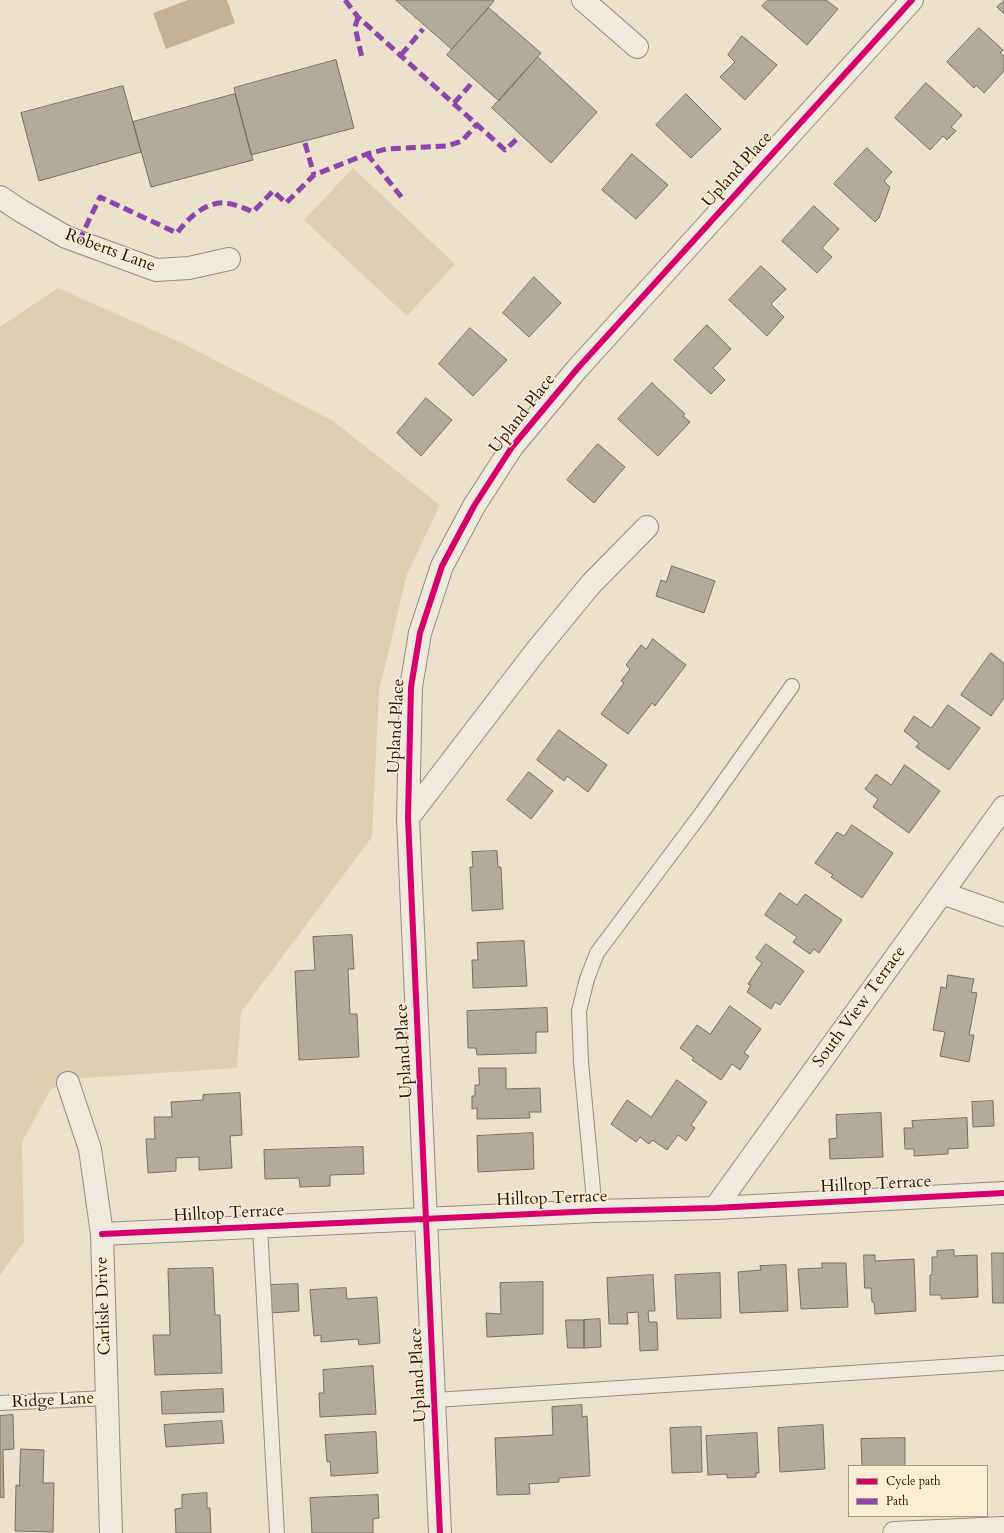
<!DOCTYPE html>
<style>
body{margin:0}
#map{position:relative;width:1004px;height:1533px;overflow:hidden;background:#ece1cb;font-family:Cardo,serif}
canvas{display:block}
.legend{position:absolute;left:848px;top:1465px;width:140px;height:52px;box-sizing:border-box;background:#fceed4;border:1px solid #a59780;margin:0;padding:5px 7px;list-style:none;font-size:12px;color:#221403}
.legend li{display:flex;align-items:center;gap:8px;height:20px}
.legend b{width:20px;border:1px solid #a59780}
</style>
<div id="map">
<canvas width="1004" height="1533"></canvas>
<ul class="legend">
<li><b style="height:5px;background:#d6006c"></b>Cycle path</li>
<li><b style="height:5px;background:#8e44ad"></b>Path</li>
</ul>
</div>
<script>
const g = document.querySelector('canvas').getContext('2d');
g.lineJoin = 'round';
function paint(path, color) {
  g.fillStyle = color;
  g.fill(path, 'evenodd');
}
function strokePath(path, color, width, dash) {
  g.strokeStyle = color;
  g.lineWidth = width;
  g.lineCap = dash ? 'butt' : 'round';
  g.setLineDash(dash || []);
  g.stroke(path);
}
function drawText(font, color, halo, rows, align = 'center') {
  g.font = font + ' Cardo,serif';
  g.lineWidth = 3;
  g.setLineDash([]);
  g.textBaseline = 'middle';
  g.strokeStyle = halo;
  g.fillStyle = color;
  for (const [text, x, y, turn = 0] of rows) {
    g.save();
    g.translate(x, y);
    g.rotate((+turn || 0) * Math.PI / 180);
    g.textAlign = isNaN(turn) ? turn : align;
    if (halo) g.strokeText(text, 0, 0);
    g.fillText(text, 0, 0);
    g.restore();
  }
}
const green = new Path2D(`
 M353 168 455 264 407 316 304 220Z
 M58 288 182 343 333 421 440 505 407 574 379 691 372 837 241 1012 237 1068 83 1078 51 1089 22 1142 24 1242 0 1275V327Z`);
const water = new Path2D(`
 M188 0H227L235 23 166 49 153 13Z`);
const building = new Path2D(`
 M396 0H493L494 1 452 49Z
 M768 0H826L838 9 807 45 762 6Z
 M1004 1V14L997 7Z
 M489 8 541 53 499 101 447 55Z
 M979 28 1003 50 1000 53 1004 56V71L984 93 976 85 974 88 947 62Z
 M742 36 777 65 745 100 720 77 735 62 728 55Z
 M538 57 597 112 551 163 492 108Z
 M336 60 354 128 251 155 234 88Z
 M926 83 962 115 951 127 956 131 947 140 943 136 930 150 895 118Z
 M123 86 141 152 39 181 21 113Z
 M235 94 253 160 151 187 133 122Z
 M686 94 721 129 691 158 656 125Z
 M867 148 892 172 884 181 890 187 879 218 875 222 834 184Z
 M632 154 668 185 636 219 602 190Z
 M814 206 839 229 822 248 832 257 817 273 782 241Z
 M761 266 786 289 771 304 784 317 767 336 729 300Z
 M534 277 561 303 529 337 503 313Z
 M707 325 731 349 713 368 725 380 711 394 674 360Z
 M470 328 507 360 473 396 439 364Z
 M652 383 685 414 683 416 690 422 658 456 618 419Z
 M426 398 452 420 421 456 397 433Z
 M598 444 625 467 594 503 567 480Z
 M672 566 715 581 704 613 656 596 661 580 666 582Z
 M653 639 686 665 655 706 652 703 628 734 601 714 624 683 621 681 630 669 626 665 641 645 646 649Z
 M991 653 1004 663V698L991 716 961 695Z
 M948 705 980 728 949 770 916 747 919 743 904 731 914 716 931 728Z
 M559 730 607 765 588 792 567 776 564 781 537 760Z
 M905 765 940 791 909 833 873 807 878 799 865 789 876 774 891 785Z
 M529 772 553 791 531 819 507 800Z
 M852 825 893 853 862 898 831 877 833 875 815 863 837 832 844 836Z
 M497 851 498 867H501L503 909 472 911 470 867H473L472 852Z
 M780 893 797 905 805 894 842 920 819 953 814 949 810 954 793 942 797 937 765 915Z
 M352 935 354 969H348L350 1014H357L359 1057 299 1060 295 971 315 970 313 937Z
 M524 941 527 986 473 988 472 960H478L477 943Z
 M766 944 804 971 780 1005 775 1002 771 1009 747 992 751 985 748 984 762 963 756 958Z
 M948 975 974 979 971 992 977 993 969 1035H974L969 1062 940 1056 945 1032 933 1030 941 987 946 988Z
 M730 1006 761 1029 744 1053 749 1056 740 1070 732 1064 721 1080 692 1060 694 1058 680 1048 697 1025 710 1034Z
 M547 1008 548 1032H536V1053L477 1055 476 1048H468L467 1011Z
 M479 1068H506V1089L540 1088 541 1112H529L530 1118 477 1119V1108L472 1109V1096H475V1085H479Z
 M677 1080 707 1102 691 1125 695 1128 686 1141 678 1135 667 1150 652 1140 649 1144 640 1137 636 1142 611 1124 627 1100 651 1117Z
 M240 1093 242 1135 230 1136 232 1168 199 1170V1157L176 1158V1171L148 1173 146 1139H155L154 1117H172L171 1102 203 1100V1095Z
 M993 1101 994 1126 973 1127 972 1102Z
 M881 1113 883 1157 830 1159 829 1139 837 1138 836 1115Z
 M967 1118 968 1148 948 1149V1154L914 1156V1149H905L904 1128H913L912 1121Z
 M533 1133 534 1169 478 1172 477 1136Z
 M363 1147 364 1174 330 1175V1186L300 1187 299 1178 265 1179 264 1150Z
 M954 1250V1256L977 1255 978 1297 941 1299V1295H930V1275H932V1257H937V1251Z
 M992 1253H1004V1303H993Z
 M864 1255H875V1261L914 1259 916 1311 875 1314 874 1302H872L871 1288H865Z
 M822 1263H846L848 1307 801 1309 798 1269 822 1268Z
 M786 1265 788 1311 740 1313 738 1272 761 1270 760 1266Z
 M213 1268 215 1315H220L222 1373 155 1375 153 1335H170L168 1269Z
 M720 1273 721 1318 677 1319 675 1275Z
 M653 1275 655 1311H648L649 1322H657L658 1350 640 1351 638 1312 627 1313 628 1324H609L607 1278Z
 M543 1282V1334L487 1337 486 1313 501 1314 500 1283Z
 M298 1284 299 1311 271 1313 269 1285Z
 M346 1288 347 1299 377 1297 380 1343 359 1345 358 1339 321 1342V1335L314 1336 310 1290Z
 M600 1319 601 1347 584 1348V1320Z
 M566 1320H584V1348H568Z
 M373 1366 376 1414 320 1417 319 1393H324L323 1370Z
 M223 1389 224 1412 162 1414 161 1392Z
 M582 1405V1417L587 1416 590 1476 559 1478V1482L529 1484 530 1494 497 1495 495 1438 553 1435 552 1407Z
 M13 1415 14 1449 3 1450 4 1498 0 1497V1416Z
 M222 1421 224 1443 166 1447 164 1425Z
 M823 1425 825 1469 780 1472 778 1428Z
 M701 1427 702 1472 672 1473 670 1428Z
 M376 1432 378 1473 331 1476 330 1461 327 1462 325 1435Z
 M757 1433 759 1473H756V1477L727 1478V1474L708 1475 706 1436Z
 M905 1438V1466H862L861 1439Z
 M21 1449 44 1450 43 1483H54L53 1532 15 1531 16 1485 19 1486Z
 M207 1493V1508H210L211 1533H176L175 1509 182 1508V1495Z
 M378 1495 379 1518 373 1519V1533H312L310 1498Z`);
const lane = new Path2D(`
 M595 1211 581 1062 579 1011 587 979 597 953 701 814 792 686
 M260 1227 277 1533
 M435 1400 1004 1363
 M0 1403 107 1398`);
const street = new Path2D(`
 M583 0 637 47
 M0 197 21 211 66 237 156 270 189 268 229 259
 M408 818 536 651 591 584 647 527
 M942 893 1004 915
 M68 1083 90 1149 102 1234 111 1533
 M715 1208 1004 807
 M102 1234 595 1211 715 1208 1004 1193
 M440 1533 408 818 411 687 420 633 442 566 474 506 512 447 577 369 912 0
 M894 1533 1004 1528`);
const quiet = new Path2D(`
 M345 0 358 17 505 150 519 137
 M358 17 355 27 362 58
 M401 55 423 29
 M454 103 471 84
 M305 143 314 175
 M367 154 403 199
 M79 241 100 197 177 233C188 218 206 201 226 203 235 204 244 208 253 212L273 191 286 203 314 175 367 154 386 149 447 146 462 141 477 124`);
const cycleway = new Path2D(`
 M102 1234 595 1211 715 1208 1004 1193
 M440 1533 408 818 411 687 420 633 442 566 474 506 512 447 577 369 912 0`);
const streetNames = [
 ["Upland Place",738,170,-48],
 ["Roberts Lane",110,251,20],
 ["Upland Place",523,414,-52],
 ["Upland Place",397,726,-87],
 ["South View Terrace",860,1007,-54],
 ["Upland Place",405,1051,-93],
 ["Hilltop Terrace",876,1185,-3],
 ["Hilltop Terrace",552,1199,-2],
 ["Hilltop Terrace",229,1214,-3],
 ["Carlisle Drive",104,1306,-92],
 ["Upland Place",419,1375,-93],
 ["Ridge Lane",53,1401,-3]
];
paint(green, '#dfcfb2');
paint(water, '#c3b295');
paint(building, '#b2aa9b');
strokePath(building, '#777062', 1);
strokePath(lane, '#948c7d', 16);
strokePath(street, '#948c7d', 24);
strokePath(lane, '#efe9de', 14);
strokePath(street, '#efe9de', 22);
strokePath(quiet, '#8e44ad', 5, [10, 5]);
strokePath(cycleway, '#d6006c', 6);
drawText('17px', '#221403', '#fceed4', streetNames);
</script>
